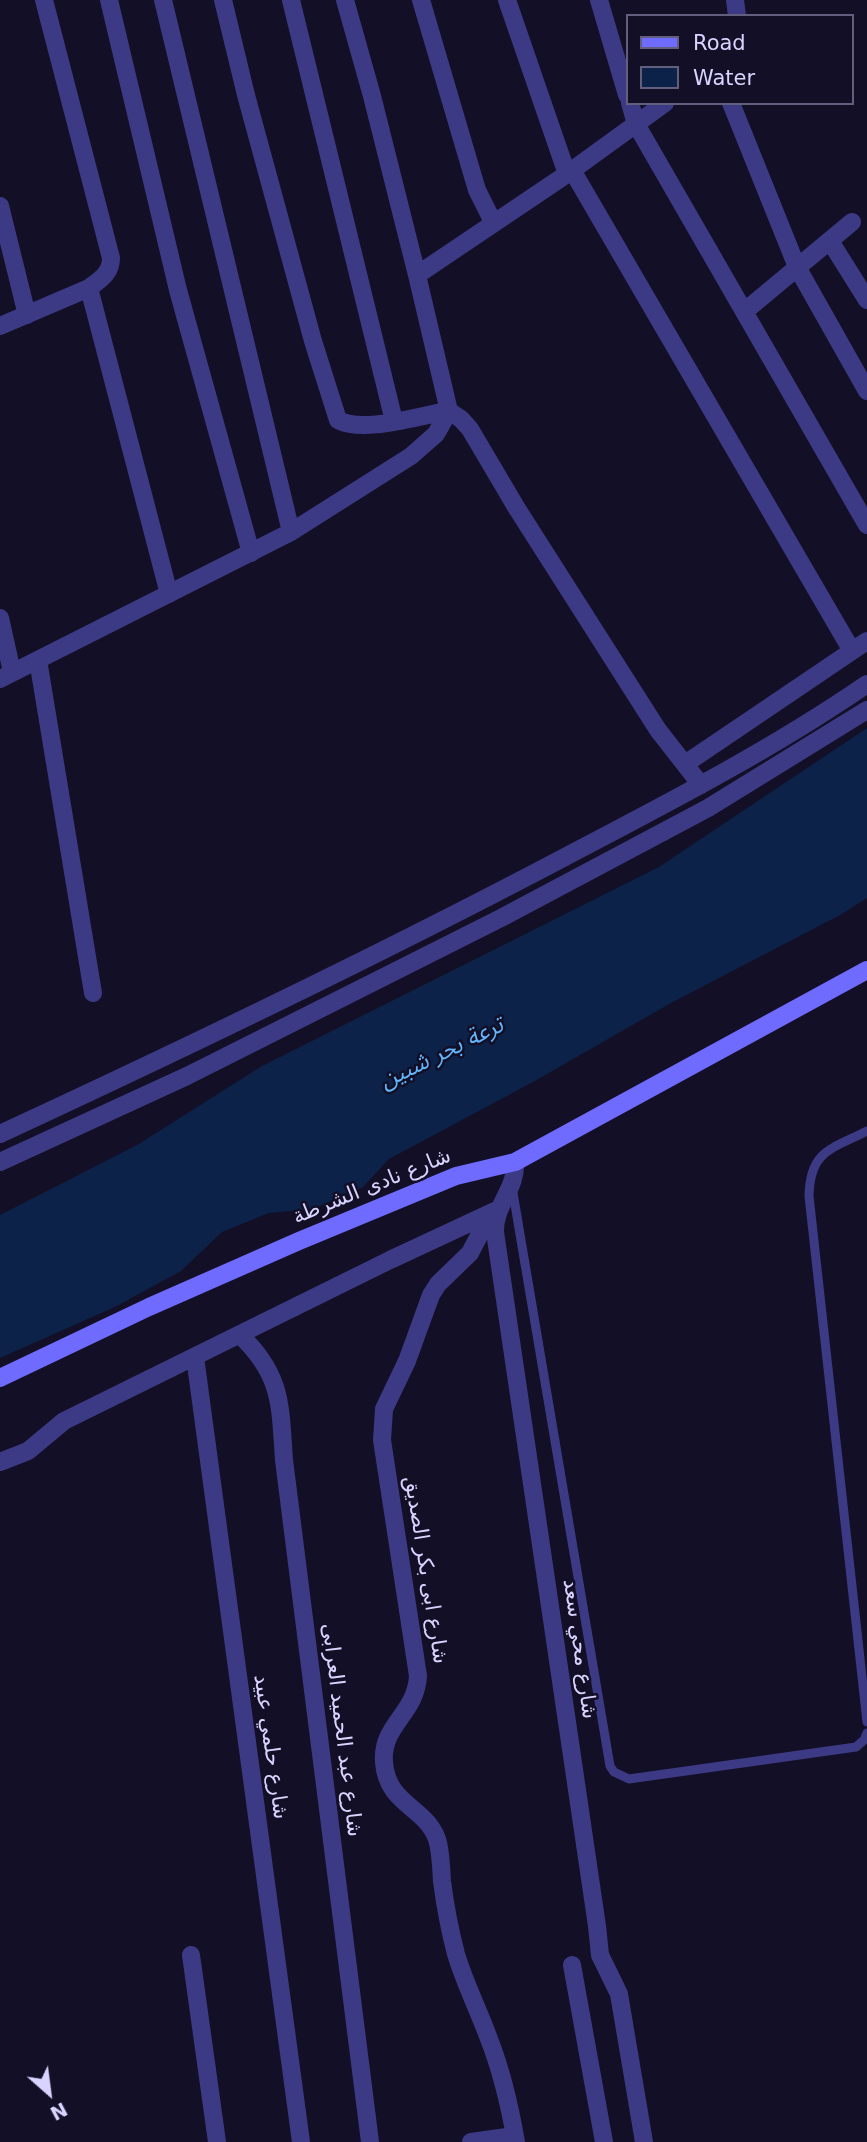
<!DOCTYPE html>
<meta charset="utf-8">
<style>
body{margin:0}
#map{position:relative;width:867px;height:2142px;overflow:hidden;background:#130f26;font-family:"DejaVu Sans",sans-serif}
canvas{display:block}
.legend{position:absolute;left:626px;top:14px;width:228px;height:91px;box-sizing:border-box;background:#130f26;border:2px solid #625e7d;margin:0;padding:9px 12px;list-style:none;font-size:21px;color:#d9d4ff}
.legend li{display:flex;align-items:center;gap:14px;height:35px}
.legend b{width:35px;border:2px solid #625e7d}
.north{position:absolute;left:14px;top:2058px;width:70px;height:70px;-webkit-text-stroke:5px #130f26;paint-order:stroke;rotate:152deg;font-size:19px;font-weight:700;line-height:28px;text-align:center;color:#d9d4ff}
.north::after{content:'';display:block;margin:auto;width:24px;height:32px;background:#d9d4ff;clip-path:polygon(50% 0,100% 100%,50% 72%,0 100%)}
</style>
<div id="map">
<canvas width="867" height="2142"></canvas>
<ul class="legend">
<li><b style="height:9px;background:#6f6bff"></b>Road</li>
<li><b style="height:19px;background:#0c2248"></b>Water</li>
</ul>
<div class="north">N</div>
</div>
<script>
const g = document.querySelector('canvas').getContext('2d');
g.lineJoin = 'round';
function paint(path, color) {
  g.fillStyle = color;
  g.fill(path, 'evenodd');
}
function strokePath(path, color, width, dash) {
  g.strokeStyle = color;
  g.lineWidth = width;
  g.lineCap = dash ? 'butt' : 'round';
  g.setLineDash(dash || []);
  g.stroke(path);
}
function drawText(font, color, halo, rows, align = 'center') {
  g.font = font + ' "DejaVu Sans","Noto Sans Arabic",sans-serif';
  g.lineWidth = 5;
  g.setLineDash([]);
  g.textBaseline = 'middle';
  g.strokeStyle = halo;
  g.fillStyle = color;
  for (const [text, x, y, turn = 0] of rows) {
    g.save();
    g.translate(x, y);
    g.rotate((+turn || 0) * Math.PI / 180);
    g.textAlign = isNaN(turn) ? turn : align;
    if (halo) g.strokeText(text, 0, 0);
    g.fillText(text, 0, 0);
    g.restore();
  }
}
const water = new Path2D(`
 M867 728V898L842 914 671 1003 533 1082 389 1159 363 1187 313 1209 269 1213 222 1232 181 1271 117 1306 0 1358V1215L137 1145 262 1066 659 867Z`);
const service = new Path2D(`
 M867 1131C832 1149 810 1150 809 1196L867 1722
 M512 1187 610 1766 614 1772 629 1779 856 1747 864 1740 867 1733`);
const minor = new Path2D(`
 M44 0 111 258C111 273 101 279 89 288L169 594
 M109 0 178 290 251 553
 M163 0 291 532
 M223 0 246 95 313 341 338 420C364 434 420 415 449 411L461 419 470 429 516 507 658 730 701 785
 M291 0 394 421
 M345 0 372 96 417 275 567 174 665 103
 M421 0 477 190 493 222
 M507 0 567 174
 M599 0 627 95
 M735 0 737 16
 M630 103 636 124 867 525
 M731 103 797 267 867 391
 M572 170 852 651
 M0 206 27 315
 M830 241 867 300
 M745 311 852 222
 M0 326 89 288
 M0 618 12 672
 M38 660 93 993
 M0 679 291 532 411 456 436 434 449 411 417 275
 M685 764 867 641
 M0 1134C190 1046 379 955 565 857 668 803 771 750 867 684
 M0 1162 187 1076 501 918 708 808 867 710
 M498 1210 482 1230 470 1253 438 1284 431 1295 407 1361 384 1409 382 1440 418 1676C416 1714 381 1725 384 1762 387 1805 425 1806 437 1839 441 1852 441 1867 442 1881 445 1905 450 1931 456 1954 465 1984 479 2011 489 2039 502 2072 510 2107 516 2142
 M240 1335C283 1376 280 1406 284 1460L370 2142
 M195 1357 301 2142
 M0 1462 28 1451 64 1421 390 1260 495 1211
 M191 1955 217 2142
 M572 1965 604 2142
 M471 2142 514 2136`);
const tertiary = new Path2D(`
 M515 1162C517 1189 494 1205 495 1232L597 1926 600 1955 619 1994 644 2142`);
const secondary = new Path2D(`
 M0 1378 149 1307 299 1241 456 1176 515 1162 867 970`);
const streetNames = [
 ["شارع نادى الشرطة",372,1187,-22],
 ["شارع ابى بكر الصديق",425,1570,81],
 ["شارع محي سعد",579,1649,82],
 ["شارع عبد الحميد العرابى",341,1730,83],
 ["شارع حلمي عبيد",270,1747,82]
];
const waterNames = [
 ["ترعة بحر شبين",442,1054,-26]
];
paint(water, '#0c2248');
strokePath(service, '#3d3a85', 9);
strokePath(minor, '#3d3a85', 18);
strokePath(tertiary, '#3d3a85', 18);
strokePath(secondary, '#6f6bff', 18);
drawText('21px', '#d9d4ff', '#130f26', streetNames);
drawText('italic 23px', '#62b6ff', '#130f26', waterNames);
</script>
